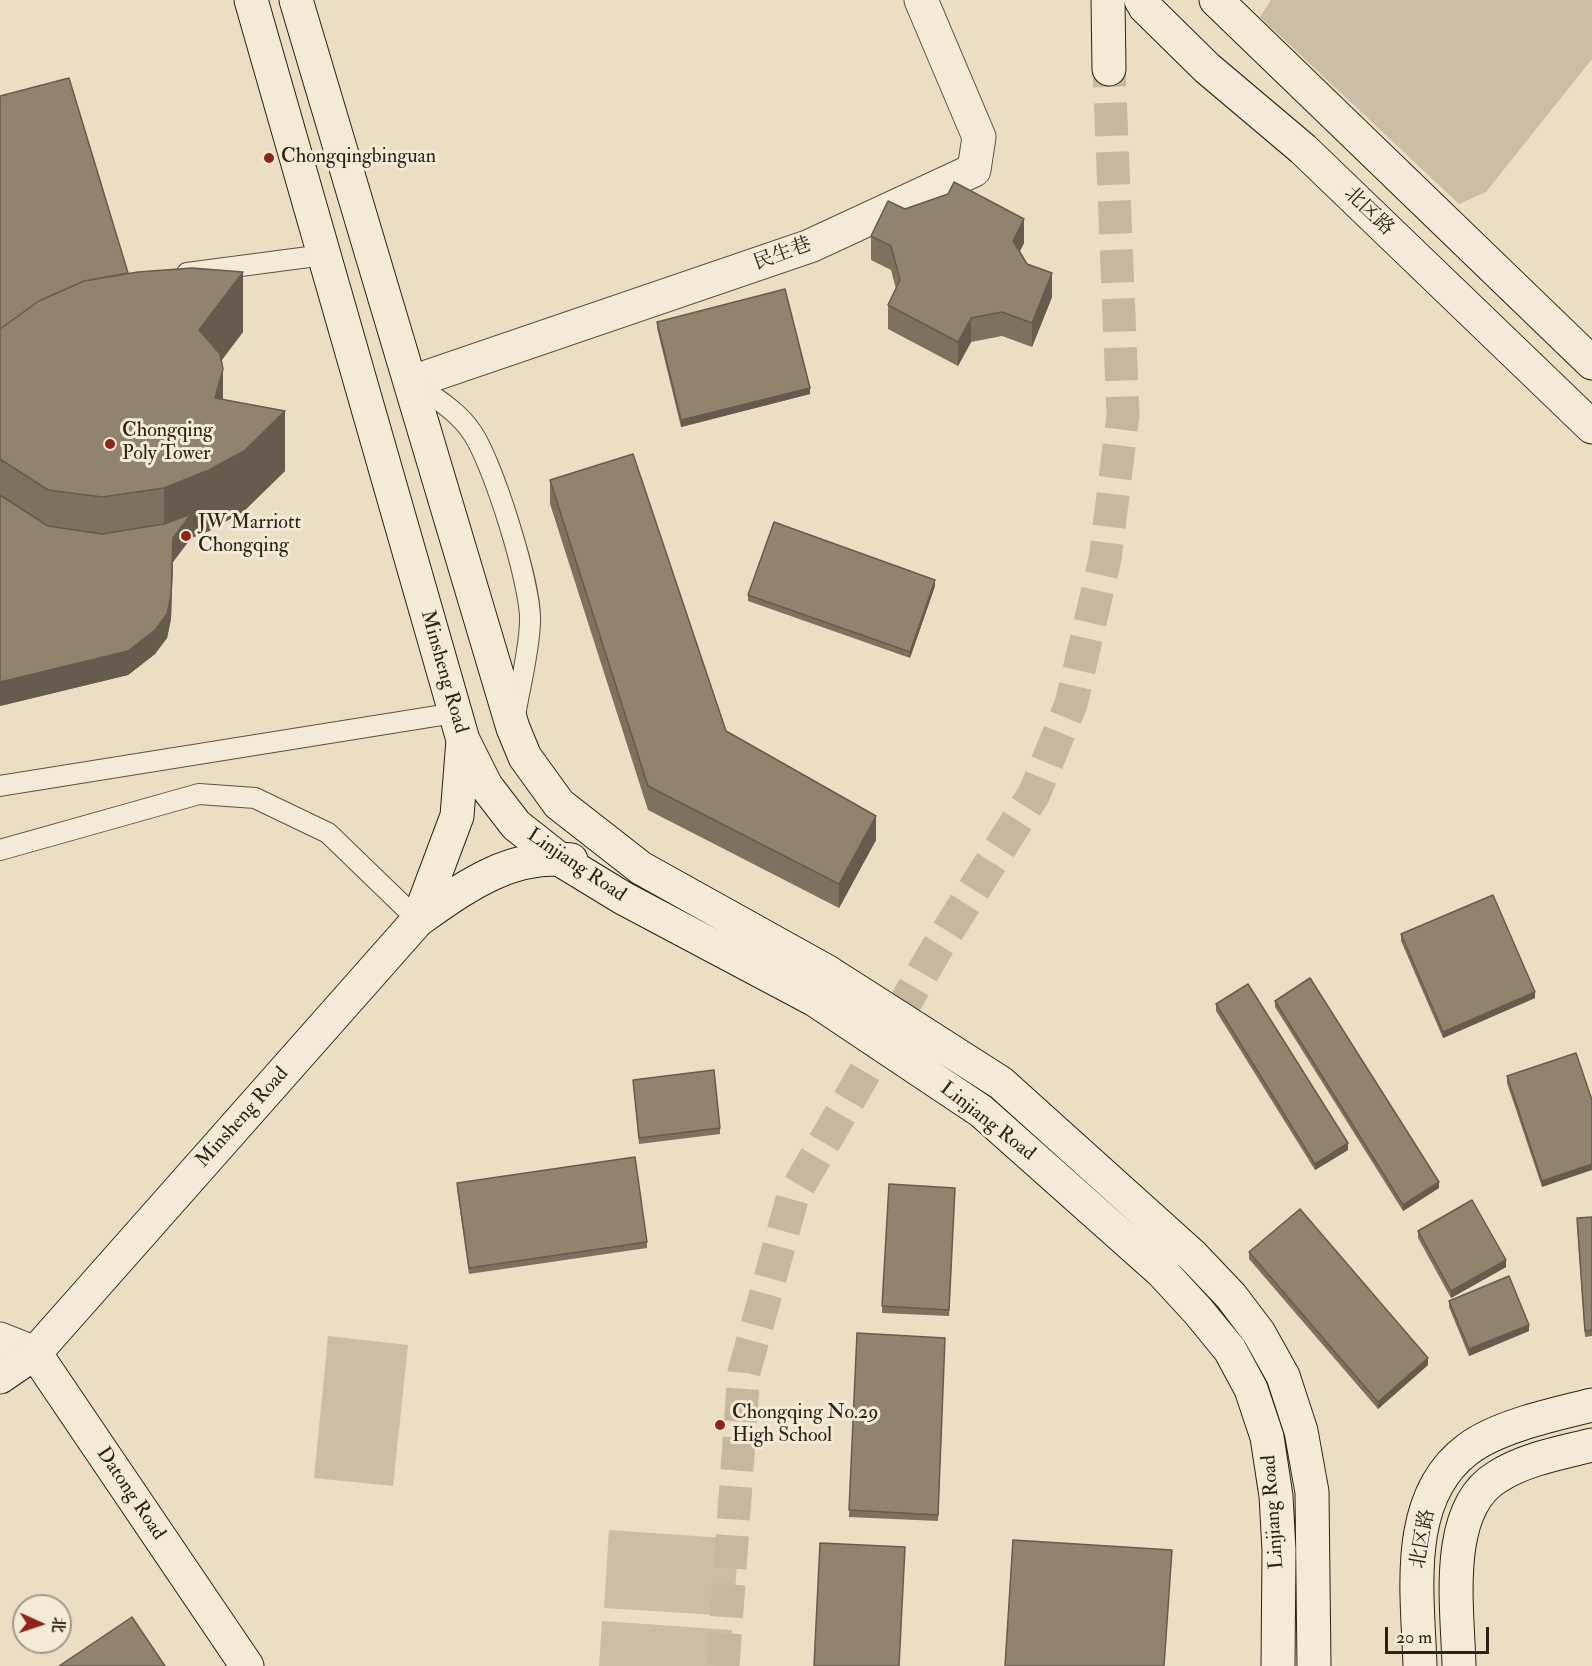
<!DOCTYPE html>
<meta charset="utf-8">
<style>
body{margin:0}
#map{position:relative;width:1592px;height:1666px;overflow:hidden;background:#ecdec2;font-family:"IM FELL Double Pica","Noto Serif SC",serif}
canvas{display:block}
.north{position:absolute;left:12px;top:1594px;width:60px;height:60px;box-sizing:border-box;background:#f3ead7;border:2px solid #a49a89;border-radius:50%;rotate:93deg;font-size:16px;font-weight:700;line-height:24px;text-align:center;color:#2e2214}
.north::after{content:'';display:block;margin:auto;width:21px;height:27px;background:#8f2418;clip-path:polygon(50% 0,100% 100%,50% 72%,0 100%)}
.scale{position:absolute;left:1385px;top:1627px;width:104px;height:27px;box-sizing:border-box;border:3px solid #2e2214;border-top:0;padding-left:8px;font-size:18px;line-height:21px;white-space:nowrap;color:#2e2214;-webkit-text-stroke:4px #f3ead7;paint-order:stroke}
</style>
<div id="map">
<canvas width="1592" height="1666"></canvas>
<div class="north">北</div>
<div class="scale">20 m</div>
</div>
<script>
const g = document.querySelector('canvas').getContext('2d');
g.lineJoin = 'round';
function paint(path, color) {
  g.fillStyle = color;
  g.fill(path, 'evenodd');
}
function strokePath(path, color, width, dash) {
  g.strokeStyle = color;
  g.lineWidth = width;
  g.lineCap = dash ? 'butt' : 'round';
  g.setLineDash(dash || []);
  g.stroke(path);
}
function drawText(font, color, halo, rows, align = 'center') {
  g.font = font + ' "IM FELL Double Pica","Noto Serif SC",serif';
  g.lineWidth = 6;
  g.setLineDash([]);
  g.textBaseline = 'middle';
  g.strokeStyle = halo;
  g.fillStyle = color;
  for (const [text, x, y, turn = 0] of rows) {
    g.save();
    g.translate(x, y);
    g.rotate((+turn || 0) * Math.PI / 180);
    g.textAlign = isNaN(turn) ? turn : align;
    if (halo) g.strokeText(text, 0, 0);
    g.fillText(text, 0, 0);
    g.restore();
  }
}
const green = new Path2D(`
 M1271 0H1592V59L1486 192 1459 204 1260 17Z
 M328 1336 408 1345 393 1486 314 1478Z
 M609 1530 739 1539 733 1616 604 1608Z
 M602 1621 732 1630 730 1666H599Z`);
const secondaryTunnel = new Path2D(`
 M723 1666 744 1372 793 1196 937 948 1034 794 1071 704 1105 559 1123 415 1109 69`);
const lane = new Path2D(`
 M187 273 324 255
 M412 382C432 396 457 410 471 431 492 459 532 587 530 622 529 653 520 685 515 716
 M0 786 455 713
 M0 850 199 794 255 798 328 833 418 920`);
const street = new Path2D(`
 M412 382 810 246 974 170 979 137 921 0
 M0 1339 35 1353`);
const secondary = new Path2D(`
 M296 0 513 728 525 757 559 804 641 868 826 971 1001 1083 1193 1256 1231 1296 1259 1333 1283 1376 1301 1431 1312 1492 1314 1666
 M1108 0 1109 69
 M1141 0 1145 7 1207 68 1303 149 1592 427
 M1216 0 1592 363
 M463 740 486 786 516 825 559 859 623 898 815 1000 981 1111 1162 1272 1198 1311 1230 1350 1251 1389 1267 1437 1276 1496 1279 1550 1278 1666
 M418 920C465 887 510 853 571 860
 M35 1353 247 1666
 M0 1377 35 1353 418 920 457 816 463 740 251 0
 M1420 1666C1418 1595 1402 1498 1468 1449 1498 1426 1556 1414 1592 1405
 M1459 1666C1458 1612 1442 1510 1497 1477 1525 1459 1560 1453 1592 1445`);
const wall = new Path2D(`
 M0 96 128 273 243 332 221 361 223 400 285 471 244 511 209 531 191 538 173 562 171 619 167 638 155 654 128 675 0 706Z
 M905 209 1024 243 1020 251 1027 264 1052 297 1032 347 1002 336 971 342 958 366 888 329V305L896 289 891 270 871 260V236Z
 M657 322 810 394 681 427 657 328Z
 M550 480 726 731 876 840 839 908 648 810 550 504Z
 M935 586 910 658 748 601V595Z
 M1401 934 1535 998 1443 1038 1401 941Z
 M1275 1001 1439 1188 1403 1211 1275 1007Z
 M1216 1004 1348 1150 1315 1170 1216 1011Z
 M1576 1053 1542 1187 1507 1083V1076Z
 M633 1080 720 1128V1134L639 1144Z
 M457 1183 647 1242V1248L469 1274 457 1189Z
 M955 1188 949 1316 882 1313V1306Z
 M1592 1217V1336L1585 1337 1577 1224Z
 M1418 1231 1506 1267 1451 1298 1418 1238Z
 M1249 1252 1428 1365 1378 1409 1249 1259Z
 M1449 1301 1529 1331 1469 1356 1449 1307Z
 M857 1333 945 1338 938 1521 849 1517Z`);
const shadedWall = new Path2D(`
 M1024 219V243L1013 265V241Z
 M243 272V332L199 390V330Z
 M1052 273V297L1032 347V323Z
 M971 318V342L958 366V342Z
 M223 369V429L215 398Z
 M810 388V394L681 427V420Z
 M285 411V471L244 511 209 531 191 538 173 562 171 619 167 638 155 654 128 675 0 706V682L164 548V488Z
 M935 580V586L910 658V652Z
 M876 816V840L839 908V884Z
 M1535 992V998L1443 1038V1032Z
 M1348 1143V1150L1315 1170V1164Z
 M1592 1164V1170L1542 1187V1181Z
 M1439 1182V1188L1403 1211V1205Z
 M1506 1260V1267L1451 1298V1291Z
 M1529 1325V1331L1469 1356V1349Z
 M1428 1358V1365L1378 1409V1402Z`);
const building = new Path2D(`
 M69 78 128 273 84 281 39 301 0 329V96Z
 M954 182 1024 219 1013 241 1027 264 1052 273 1032 323 1002 312 971 318 958 342 888 305 900 280 891 246 871 236 888 201 905 209 948 194Z
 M192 268 243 272 199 330 220 354 223 369 215 398 285 411 244 451 209 470 164 488 102 497 48 490 0 459V329L39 301 84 281 138 272Z
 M785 289 810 388 681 420 657 322Z
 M633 454 726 731 876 816 839 884 648 786 550 480Z
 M0 495 48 526 102 534 164 524 191 514 173 538 171 595 167 614 155 630 128 651 0 682Z
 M774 522 935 580 910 652 748 595Z
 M1493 895 1535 992 1443 1032 1401 934Z
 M1310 978 1439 1182 1403 1205 1275 1001Z
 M1248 984 1348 1143 1315 1164 1216 1004Z
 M1576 1053 1592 1100V1164L1542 1181 1507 1076Z
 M714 1070 720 1128 639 1138 633 1080Z
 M635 1157 647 1242 469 1268 457 1183Z
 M889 1184 955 1188 949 1310 882 1306Z
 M1472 1200 1506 1260 1451 1291 1418 1231Z
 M1300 1209 1428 1358 1378 1402 1249 1252Z
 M1592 1217V1330L1585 1331 1577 1218Z
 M1509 1276 1529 1325 1469 1349 1449 1301Z
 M857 1333 945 1338 938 1515 849 1510Z
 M1013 1540 1172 1550 1164 1666H1005Z
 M820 1543 905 1547 899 1666H814Z
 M132 1617 165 1666H59Z`);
const markers = [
 [269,158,6,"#8f2418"],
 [110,444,6,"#8f2418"],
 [186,536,6,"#8f2418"],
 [720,1425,6,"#8f2418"]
];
const poiNames = [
 ["Chongqingbinguan",281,158],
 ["Chongqing",122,432],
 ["Poly Tower",122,455],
 ["JW Marriott",198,524],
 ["Chongqing",198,547],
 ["Chongqing No.29",732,1414],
 ["High School",732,1437]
];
const streetNames = [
 ["北区路",1368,212,44],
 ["民生巷",783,255,-20],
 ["Minsheng Road",443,672,74],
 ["Linjiang Road",576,866,34],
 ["Minsheng Road",243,1118,-48],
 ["Linjiang Road",987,1122,38],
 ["Datong Road",130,1494,56],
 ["Linjiang Road",1274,1512,-94],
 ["北区路",1424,1539,-80]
];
paint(green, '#ccbea4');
strokePath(secondaryTunnel, '#c6b89f', 33, [33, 16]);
strokePath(lane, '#5e5140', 22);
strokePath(street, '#5e5140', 35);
strokePath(secondary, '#2e2214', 35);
strokePath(lane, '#f3ead7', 20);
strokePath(street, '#f3ead7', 33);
strokePath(secondary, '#f3ead7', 33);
paint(wall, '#7d725f');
paint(shadedWall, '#665c4d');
paint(building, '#91846e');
strokePath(building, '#665c4d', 1.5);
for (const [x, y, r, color] of markers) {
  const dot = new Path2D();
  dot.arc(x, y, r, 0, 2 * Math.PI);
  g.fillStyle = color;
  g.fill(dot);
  strokePath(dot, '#f3ead7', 2);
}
drawText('20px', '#2e2214', '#f3ead7', poiNames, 'left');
drawText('20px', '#2e2214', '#f3ead7', streetNames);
</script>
